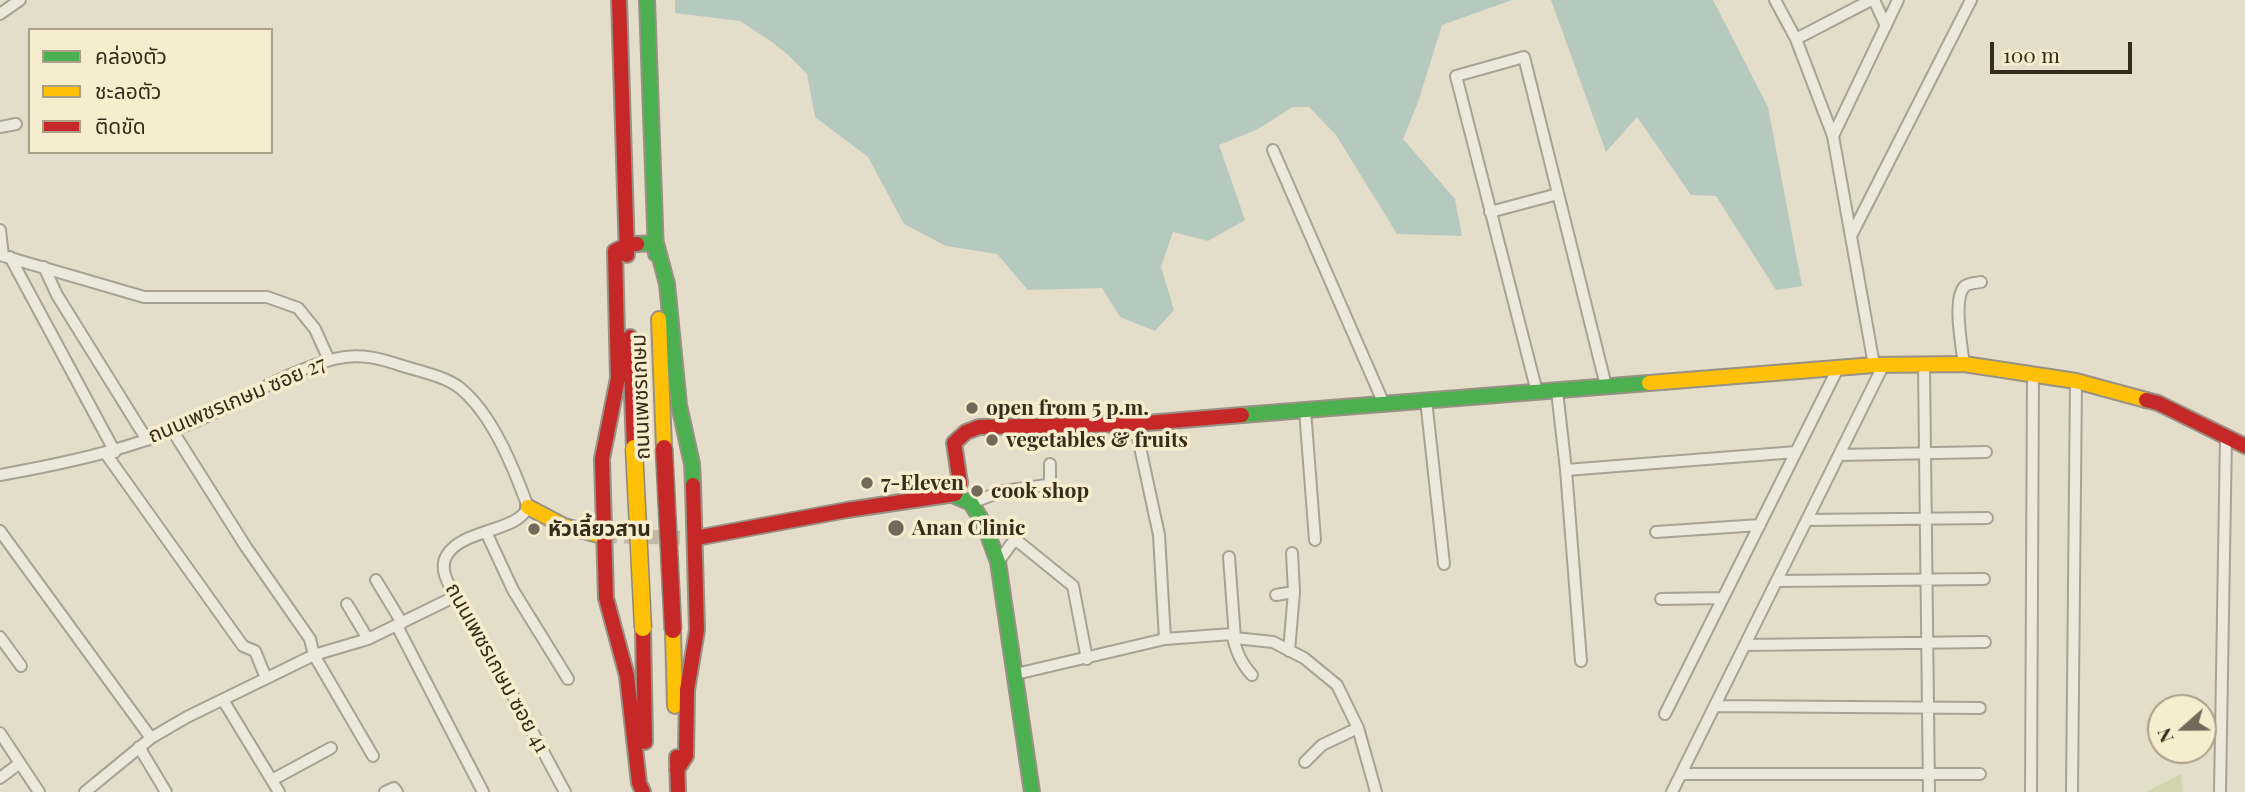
<!DOCTYPE html>
<meta charset="utf-8">
<style>
body{margin:0}
#map{position:relative;width:2245px;height:792px;overflow:hidden;background:#e4ddca;font-family:"Playfair Display","Noto Sans Thai",serif}
canvas{display:block}
.legend{position:absolute;left:28px;top:28px;width:245px;height:126px;box-sizing:border-box;background:#f6edcf;border:2px solid #aa9f87;margin:0;padding:9px 12px;list-style:none;font-size:21px;color:#372b1c}
.legend li{display:flex;align-items:center;gap:14px;height:35px}
.legend b{width:35px;border:2px solid #aa9f87}
.north{position:absolute;left:2147px;top:694px;width:70px;height:70px;box-sizing:border-box;background:#f6edcf;border:2px solid #aa9f87;border-radius:50%;rotate:249deg;font-size:19px;font-weight:700;line-height:28px;text-align:center;color:#372b1c}
.north::after{content:'';display:block;margin:auto;width:24px;height:32px;background:#746959;clip-path:polygon(50% 0,100% 100%,50% 72%,0 100%)}
.scale{position:absolute;left:1990px;top:42px;width:142px;height:32px;box-sizing:border-box;border:4px solid #372b1c;border-top:0;padding-left:9px;font-size:21px;line-height:24px;white-space:nowrap;color:#372b1c;-webkit-text-stroke:5px #f6edcf;paint-order:stroke}
</style>
<div id="map">
<canvas width="2245" height="792"></canvas>
<ul class="legend">
<li><b style="height:9px;background:#4caf50"></b>คล่องตัว</li>
<li><b style="height:9px;background:#ffc107"></b>ชะลอตัว</li>
<li><b style="height:9px;background:#c62828"></b>ติดขัด</li>
</ul>
<div class="north">N</div>
<div class="scale">100 m</div>
</div>
<script>
const g = document.querySelector('canvas').getContext('2d');
g.lineJoin = 'round';
function paint(path, color) {
  g.fillStyle = color;
  g.fill(path, 'evenodd');
}
function strokePath(path, color, width, dash) {
  g.strokeStyle = color;
  g.lineWidth = width;
  g.lineCap = dash ? 'butt' : 'round';
  g.setLineDash(dash || []);
  g.stroke(path);
}
function drawText(font, color, halo, rows, align = 'center') {
  g.font = font + ' "Playfair Display","Noto Sans Thai",serif';
  g.lineWidth = 7;
  g.setLineDash([]);
  g.textBaseline = 'middle';
  g.strokeStyle = halo;
  g.fillStyle = color;
  for (const [text, x, y, turn = 0] of rows) {
    g.save();
    g.translate(x, y);
    g.rotate((+turn || 0) * Math.PI / 180);
    g.textAlign = isNaN(turn) ? turn : align;
    if (halo) g.strokeText(text, 0, 0);
    g.fillText(text, 0, 0);
    g.restore();
  }
}
const green = new Path2D(`
 M2181 774 2183 792H2146Z`);
const water = new Path2D(`
 M675 0H1512L1442 25 1418 102 1403 139 1455 199 1462 236 1397 234 1336 135 1309 107H1293L1256 130 1219 145 1245 220 1208 241 1173 232 1161 267 1174 310 1155 331 1120 317 1102 288 1028 290 997 254 946 246 904 224 868 157 815 117 807 74 787 54 772 42 740 21 675 13Z
 M1551 0H1713L1768 107 1802 286 1776 290 1716 196 1691 195 1637 117 1606 152Z`);
const secondaryTunnel = new Path2D(`
 M603 536 696 538`);
const street = new Path2D(`
 M1775 0 1796 39 1833 136 1874 365
 M1874 0 1886 26
 M0 14 20 0
 M1796 39 1871 0
 M0 127 16 124
 M1833 136 1898 0
 M1273 150 1384 404
 M1490 212 1558 194
 M0 230 3 256
 M1851 236 1971 0
 M0 255 144 297H267L298 308 315 329 329 360
 M10 257 115 452
 M44 267 57 295 147 440
 M1964 364C1962 348 1952 298 1965 286 1969 283 1976 283 1981 282
 M1924 366 1929 792
 M1557 391 1566 470 1581 661
 M1537 392 1456 76 1524 57 1606 386
 M1426 400 1444 564
 M1305 410 1315 540
 M1135 424 1159 535 1165 639
 M172 430 246 547 310 639 314 655 373 756
 M106 454 243 646 255 651 266 678
 M1839 455 1986 452
 M1566 470 1796 452
 M0 475C67 463 131 449 194 422 241 402 285 372 334 359 360 352 382 359 406 367 423 372 446 377 460 388 493 415 514 469 528 507 518 532 462 529 447 555 443 561 443 568 445 575 452 597 478 633 490 655 516 700 540 746 565 792
 M971 503 1003 491 1047 485 1050 481V464
 M1807 520 1987 518
 M0 531 151 738
 M486 532 513 590 568 679
 M1656 532 1760 525
 M1229 557 1235 638
 M998 562 1015 539 1073 586 1087 659
 M376 580 402 623
 M1777 581 1984 579
 M1276 595 1294 592
 M1661 599 1723 598
 M347 604 368 639
 M397 626 483 792
 M1232 634C1236 650 1240 662 1252 675
 M0 637 21 666
 M1745 645 1985 642
 M1289 651 1294 592 1292 553
 M1016 674 1165 639 1232 634 1235 638 1273 642 1304 658 1337 685 1358 728 1376 792
 M223 700 279 792
 M1715 706 1980 708
 M1665 714 1838 368
 M0 733 39 792
 M139 747 166 792
 M1305 762 1322 745 1358 728
 M1681 774H1980
 M0 778 20 763
 M272 780 331 748
 M85 792 151 738 187 717 314 655 368 639 456 596
 M385 792 394 788 397 792
 M1672 792 1883 366
 M2031 792 2033 374
 M2072 792 2076 381
 M2220 792 2226 437`);
const fast = new Path2D(`
 M647 0 656 254
 M637 244 656 243 667 284 679 405 692 464 693 485
 M1242 415 1649 383
 M955 496 971 503 984 524 998 562 1032 792`);
const slow = new Path2D(`
 M659 319 664 448
 M1649 383 1874 365 1964 364 2076 381 2146 400
 M528 507 564 526 603 536
 M673 630 675 706`);
const jam = new Path2D(`
 M619 0 627 255
 M637 244 627 245 615 251 618 378 602 459 606 598 627 676 639 783 643 792
 M630 337 634 448
 M2146 400 2158 403 2245 446
 M696 538 847 510 955 494 960 483 954 443 966 432 979 427 1135 424 1242 415
 M643 628 645 742
 M677 757 678 792
 M677 770 686 756 687 690 697 630 693 485`);
const slowBridge = new Path2D(`
 M634 448 643 628`);
const jamBridge = new Path2D(`
 M664 448 673 630`);
const markers = [
 [972,408,7,"#746959"],
 [992,440,7,"#746959"],
 [867,483,7,"#746959"],
 [977,491,7,"#746959"],
 [896,528,9,"#746959"],
 [534,529,7,"#746959"]
];
const streetNames = [
 ["ถนนเพชรเกษม",641,397,-92],
 ["ถนนเพชรเกษม ซอย 27",237,400,-23],
 ["ถนนเพชรเกษม ซอย 41",497,668,61]
];
const poiNames = [
 ["open from 5 p.m.",986,408],
 ["vegetables & fruits",1006,440],
 ["7-Eleven",881,483],
 ["cook shop",991,491],
 ["Anan Clinic",912,528],
 ["หัวเลี้ยวสาน",548,529]
];
paint(green, '#d2d4ac');
paint(water, '#b6c9be');
strokePath(secondaryTunnel, '#c1b9a7', 14, [14, 7]);
strokePath(street, '#a9a294', 14);
strokePath(fast, '#989184', 18);
strokePath(slow, '#989184', 18);
strokePath(jam, '#989184', 18);
strokePath(street, '#ece8dc', 10);
strokePath(fast, '#4caf50', 14);
strokePath(slow, '#ffc107', 14);
strokePath(jam, '#c62828', 14);
strokePath(slowBridge, '#8e877a', 19, []);
strokePath(jamBridge, '#8e877a', 19, []);
strokePath(slowBridge, '#ffc107', 16);
strokePath(jamBridge, '#c62828', 16);
for (const [x, y, r, color] of markers) {
  const dot = new Path2D();
  dot.arc(x, y, r, 0, 2 * Math.PI);
  g.fillStyle = color;
  g.fill(dot);
  strokePath(dot, '#f6edcf', 2.5);
}
drawText('21px', '#372b1c', '#f6edcf', streetNames);
drawText('bold 21px', '#372b1c', '#f6edcf', poiNames, 'left');
</script>
